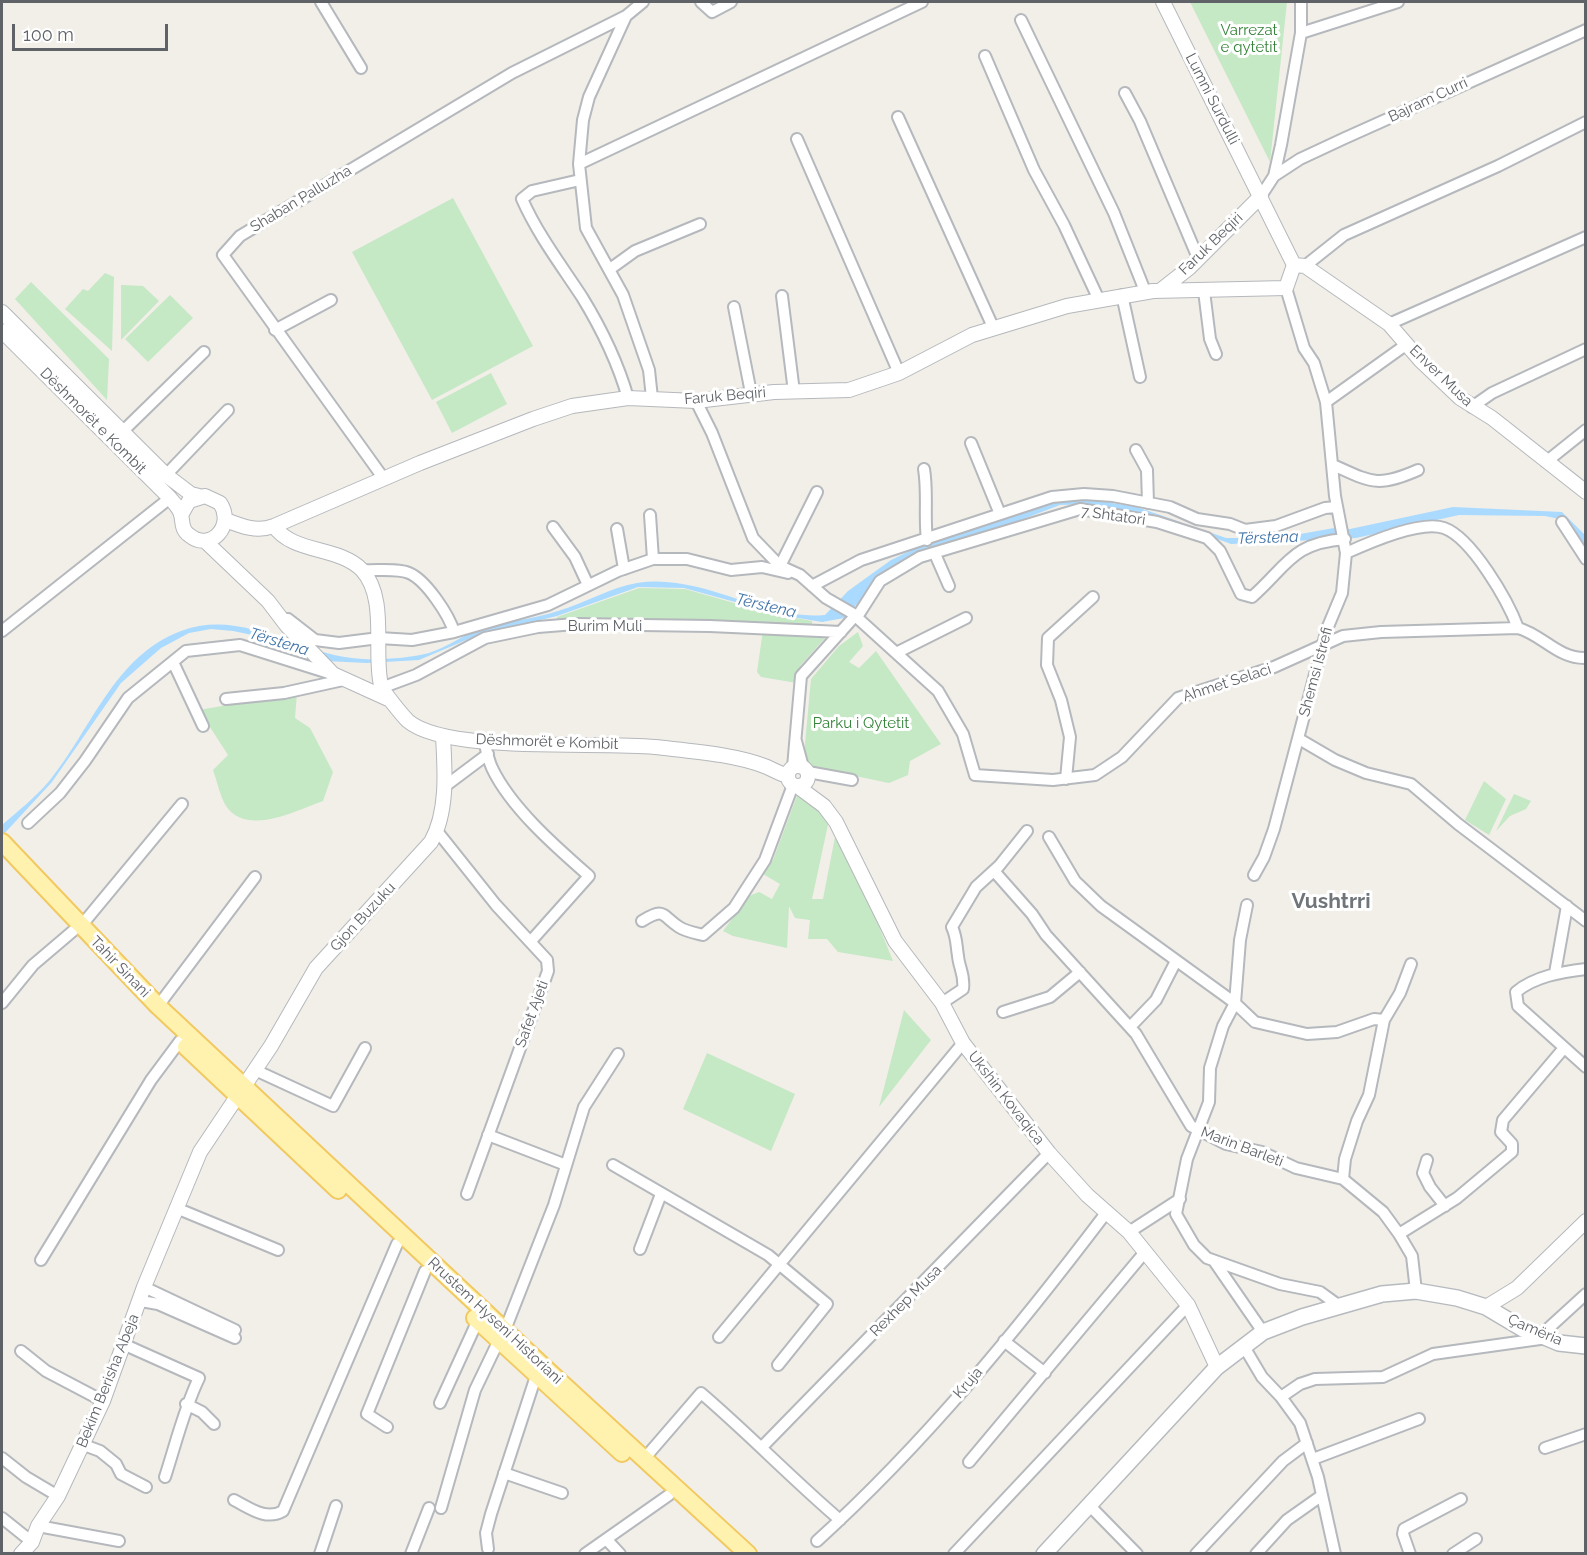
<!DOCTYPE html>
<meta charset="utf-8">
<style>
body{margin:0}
#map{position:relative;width:1587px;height:1555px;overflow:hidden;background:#f1efe8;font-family:Raleway,sans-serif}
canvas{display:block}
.frame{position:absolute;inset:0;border:3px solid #5f6368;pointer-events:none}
.scale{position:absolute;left:12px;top:24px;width:156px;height:27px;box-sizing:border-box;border:3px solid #5f6368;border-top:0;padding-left:8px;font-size:18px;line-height:21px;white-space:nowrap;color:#5f6368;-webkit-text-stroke:4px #fff;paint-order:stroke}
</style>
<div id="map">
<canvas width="1587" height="1555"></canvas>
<div class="frame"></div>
<div class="scale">100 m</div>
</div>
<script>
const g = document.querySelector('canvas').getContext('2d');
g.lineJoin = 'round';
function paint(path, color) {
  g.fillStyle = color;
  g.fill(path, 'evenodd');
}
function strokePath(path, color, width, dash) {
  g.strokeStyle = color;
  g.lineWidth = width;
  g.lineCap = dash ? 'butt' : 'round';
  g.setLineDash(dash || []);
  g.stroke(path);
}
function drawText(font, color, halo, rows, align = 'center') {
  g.font = font + ' Raleway,sans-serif';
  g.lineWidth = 6;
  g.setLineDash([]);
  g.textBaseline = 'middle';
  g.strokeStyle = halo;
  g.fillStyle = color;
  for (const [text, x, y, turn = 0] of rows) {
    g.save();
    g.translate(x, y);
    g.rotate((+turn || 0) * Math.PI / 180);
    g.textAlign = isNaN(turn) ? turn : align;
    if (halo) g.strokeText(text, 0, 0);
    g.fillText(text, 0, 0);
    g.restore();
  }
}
const green = new Path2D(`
 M1190 2H1287L1270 162Z
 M453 198 533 346 432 400 352 252Z
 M105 273 114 277 112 351 65 309 83 289 88 291Z
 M31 282 109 359 107 400 15 299Z
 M121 285 143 286 159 301 121 340Z
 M170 295 193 318 148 362 125 339Z
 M491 373 507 404 452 433 436 402Z
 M639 588 685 589 769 613 812 621V628L556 625 557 617Z
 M763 630 822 635 825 638 800 666 797 683 761 677 757 672Z
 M858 632 863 646 849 662 859 668 876 651 941 744 910 761 908 775 889 783 803 765 811 679 839 646Z
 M297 693 295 718 310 728 333 772 323 801C297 810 247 837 226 806 220 796 217 781 213 770L228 755 199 710Z
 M1484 781 1506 799 1489 835 1465 820Z
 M805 790 829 820 812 899H823L835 837 865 892 893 961 838 952 827 939H808L810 920 795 918 789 906 787 948 733 936 723 931 749 896 759 892 772 899 780 884 763 874 773 860 798 793Z
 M1514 794 1531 801 1526 809 1510 816 1496 831Z
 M904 1010 931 1040 879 1107Z
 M707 1053 795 1094 771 1151 683 1109Z`);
const water = new Path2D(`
 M1094 500 1137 507 1226 538H1278L1334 528 1350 529 1453 507 1562 512 1585 535V553L1564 520 1545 516 1459 515 1356 538 1231 544 1163 519 1091 504 1060 505 889 570 844 618 822 622 786 616 684 588 638 587 557 616 478 635 419 660 367 663 325 661 267 638 233 631 211 629 189 633 161 648 121 683 52 782 2 836V825C18 811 36 797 50 780 91 730 114 656 181 631 244 607 302 657 363 659 384 660 409 658 429 653 445 648 460 637 476 631 502 621 531 620 558 611 585 603 609 588 637 583 704 573 762 621 825 615L848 591 891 560 918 547 1055 501Z`);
const minor = new Path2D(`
 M321 2 361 68
 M643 2 626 16 589 97 583 120 579 164 586 228 623 295 649 370 652 398
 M701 2 712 12 731 2
 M1021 20 1114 213 1145 291
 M1301 33 1398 2
 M985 56 1034 170 1064 225 1099 300
 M1125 93 1140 121 1198 258
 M898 117 993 327
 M797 139 899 373
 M579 164 922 2
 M1274 176 1300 159 1345 138 1586 30
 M580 180 532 191 522 199C538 235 561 265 582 297 601 328 618 363 628 398
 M1261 196 1274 176 1281 145 1301 33V2
 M1305 266 1344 235 1498 166 1586 122
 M610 269 635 251 700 224
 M1204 291 1210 339 1216 354
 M1122 295 1140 377
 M782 296 794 392
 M734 307 751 393
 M1389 324 1586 237
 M275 330 331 300
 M696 401 712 433 753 538 780 566 800 575 826 598 852 613 938 691 963 734 975 775 1053 780 1095 775 1122 757 1178 698 1274 667 1343 636 1381 632 1518 628C1543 635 1558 659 1586 658
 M1326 402 1407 344
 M1472 407 1492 393 1586 349
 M122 432 204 352
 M971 443 1000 514
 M1136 450 1147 470 1148 503
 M1546 462 1586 430
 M1333 465C1371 482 1377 488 1418 470
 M924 469C928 493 924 516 927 540
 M166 475 228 410
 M384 479 223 255 240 236 512 73 626 16
 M650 515 653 559
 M1562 522 1586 559
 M553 527 575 557 588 585
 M617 529 624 569
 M1346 553C1368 543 1421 520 1444 528 1472 538 1508 601 1518 628
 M935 554 949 586
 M780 566 817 492
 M362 570C376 571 397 568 409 573 426 580 449 615 454 632
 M812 586 861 560 1052 497 1084 494 1113 496 1170 507 1197 519 1230 524 1245 530 1276 526 1325 508 1337 507
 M857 617 880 581 920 557 1080 509 1157 522 1207 538 1220 551 1241 594 1252 597C1288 565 1292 543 1345 539
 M288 619 315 640 339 643 379 638 412 640 454 632 548 605 618 571 653 559H687L731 570 762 567 788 573
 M2 631 170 498
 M896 653 966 618
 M173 662 203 726
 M381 688 416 675 485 638 538 627 575 624 710 626 841 632
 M226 699 284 693 343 680
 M1299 739 1335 760 1366 773 1411 784 1458 824 1586 921
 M484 740C486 749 488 759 492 768 511 808 556 847 589 876L531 941
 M796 741 803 767
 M793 767 801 676 855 616
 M808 772 852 780
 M1066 779 1070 737 1061 700 1047 665 1048 638 1093 597
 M444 787 488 754
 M28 823 60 793 85 761 128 698 186 651 240 645 332 674
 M437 831 496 905 547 960 548 971 467 1194
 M1049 837 1075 881 1101 906 1235 1003 1255 1022 1307 1034 1337 1032 1374 1019 1384 1020
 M994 871 1032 914 1046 935 1136 1034 1191 1126 1226 1144 1262 1152 1296 1168 1343 1179 1383 1212 1399 1234 1412 1256 1416 1291
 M1254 875 1264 857 1274 829 1327 629 1342 593 1346 553 1335 496 1326 402 1314 363 1304 348 1286 288
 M1247 905 1240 940 1235 1003 1223 1026 1210 1068 1209 1102 1187 1159 1176 1214 1194 1245 1207 1258 1280 1284 1320 1292 1338 1305
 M642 921C665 907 661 915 679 927 685 931 695 933 703 935L734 908 765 860 793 785
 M81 926 182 804
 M1586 969C1562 972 1535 976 1516 992L1518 1006 1586 1067
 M1555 973 1567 906
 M2 1003 33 965 73 931
 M942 1003 963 989C965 975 959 968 958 956 956 944 957 938 952 927L976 887 999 866 1027 831
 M158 1006 255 877
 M1003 1012 1050 997 1080 972
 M1130 1027 1156 1000 1176 961
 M255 1070 333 1106 365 1048
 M488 1135 566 1165
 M1427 1160 1423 1173 1430 1187 1445 1206
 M613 1165 768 1255 827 1304 778 1365
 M1343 1179 1345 1159 1357 1121 1369 1095 1384 1020 1400 993 1411 964
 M176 1208 278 1250
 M1129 1232 1180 1199
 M1399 1234 1457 1198 1512 1152V1144L1501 1132 1503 1120 1564 1048
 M640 1249 661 1194
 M41 1260 151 1080 180 1041
 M1214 1261 1263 1332
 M144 1287 235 1330
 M141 1301 158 1304 235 1338
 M505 1330 554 1205 584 1107 618 1054
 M1540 1336 1586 1294
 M719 1337 963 1043
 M1004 1341 1045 1373
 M123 1344 199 1378C184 1409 176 1443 165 1477
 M1243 1345 1262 1377 1281 1397 1300 1423 1318 1477 1335 1554
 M21 1351 46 1371 103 1401
 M1281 1397 1300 1384 1315 1379 1383 1377 1433 1354 1547 1338
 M440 1403 478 1320
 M186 1404 202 1412 214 1424
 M387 1427 367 1414 425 1271
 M84 1445 100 1451 116 1464 121 1474 146 1487
 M762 1447 1049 1153
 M1545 1448 1586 1434
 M2 1458 26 1477 58 1496
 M644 1459 701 1393C749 1434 792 1479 840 1520
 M1313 1459 1419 1419
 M969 1462 1145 1252
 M504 1473 562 1493
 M234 1500C250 1508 266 1521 283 1511L397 1244
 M1089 1505 1137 1554
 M441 1508 475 1390 499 1340
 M2 1518 32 1542
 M38 1526 119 1541
 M607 1540 620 1554
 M817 1541C925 1443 1018 1329 1106 1213
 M488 1549 486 1533 491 1514 536 1376
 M320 1554 336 1506
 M411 1554 429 1508
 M585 1554 669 1495
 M954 1554 1188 1305
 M1196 1554 1283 1461 1307 1443
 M1256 1554 1287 1520 1321 1496
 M1410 1554 1403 1534 1404 1529 1461 1499
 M1453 1554 1476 1539`);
const tertiary = new Path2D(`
 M1294 265 1305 266 1389 324 1421 361 1460 398 1492 418 1586 492
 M1161 290 1189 268 1261 196
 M2 312 166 475 191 494 199 496
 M2 331 170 498C174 503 179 508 181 514 183 522 181 529 189 535 211 553 235 525 220 503L205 496 189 501 181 515
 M226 520C243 527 257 532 274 526L420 463 533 419 572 406 628 398 696 401 774 392 849 390 899 373 972 335 1067 306 1153 291 1286 288 1294 265 1163 2
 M274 526C293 554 339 546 362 570 388 598 373 652 381 685 382 691 403 716 408 721 447 754 599 741 655 747 689 751 735 754 767 767 774 770 780 774 788 776
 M205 541 268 601 287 626 333 674 388 699
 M788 776a10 10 0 1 1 20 0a10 10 0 1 1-20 0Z
 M797 786 824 806 836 822 895 941 942 1003 963 1043 1049 1153 1087 1195 1129 1232 1188 1305 1217 1367
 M1486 1307 1517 1288 1586 1221
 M21 1554 32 1542 38 1526 58 1496 103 1401 144 1287 200 1152 271 1046 316 968 431 842C448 812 445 770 443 737`);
const secondary = new Path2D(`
 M1044 1554 1217 1367 1263 1332 1302 1317 1382 1294 1416 1291 1457 1298 1486 1307 1523 1329 1547 1338 1559 1343 1586 1346`);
const primary = new Path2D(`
 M2 842 158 1006 545 1368 748 1554
 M186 1047 338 1190
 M475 1318 622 1453`);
const parkNames = [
 ["Varrezat",1249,30],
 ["e qytetit",1249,47],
 ["Parku i Qytetit",861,723]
];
const streetNames = [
 ["Lumni Surdulli",1212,99,63],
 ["Bajram Curri",1428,100,-25],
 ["Shaban Palluzha",301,199,-31],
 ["Faruk Beqiri",1211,244,-44],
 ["Enver Musa",1441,376,44],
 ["Faruk Beqiri",725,396,-5],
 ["Dëshmorët e Kombit",93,421,45],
 ["7 Shtatori",1113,516,8],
 ["Burim Muli",605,626],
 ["Shemsi Istrefi",1316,672,-75],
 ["Ahmet Selaci",1227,683,-18],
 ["Dëshmorët e Kombit",547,742,2],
 ["Gjon Buzuku",363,917,-47],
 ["Tahir Sinani",120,967,46],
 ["Safet Ajeti",532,1014,-70],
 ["Ukshin Kovaqica",1006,1098,52],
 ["Marin Barleti",1242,1147,21],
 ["Rexhep Musa",906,1301,-45],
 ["Rrustem Hyseni Historiani",495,1321,43],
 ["Çamëria",1535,1330,23],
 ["Bekim Berisha Abeja",108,1381,-68],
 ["Kruja",968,1383,-49]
];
const waterNames = [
 ["Tërstena",1268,538,-2],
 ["Tërstena",766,606,13],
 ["Tërstena",279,642,17]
];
const districtNames = [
 ["Vushtrri",1331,902]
];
paint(green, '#c5e8c5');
paint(water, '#aadaff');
strokePath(minor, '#b5b8bc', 14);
strokePath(tertiary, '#b5b8bc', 16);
strokePath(secondary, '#b6babf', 18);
strokePath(primary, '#f2c960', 20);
strokePath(minor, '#fff', 10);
strokePath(tertiary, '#fff', 14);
strokePath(secondary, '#fff', 15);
strokePath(primary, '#fff2af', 16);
drawText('15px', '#348238', '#fff', parkNames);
drawText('15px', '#5f6368', '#fff', streetNames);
drawText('italic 16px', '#4174aa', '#fff', waterNames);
drawText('bold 21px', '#70757a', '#fff', districtNames);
</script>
